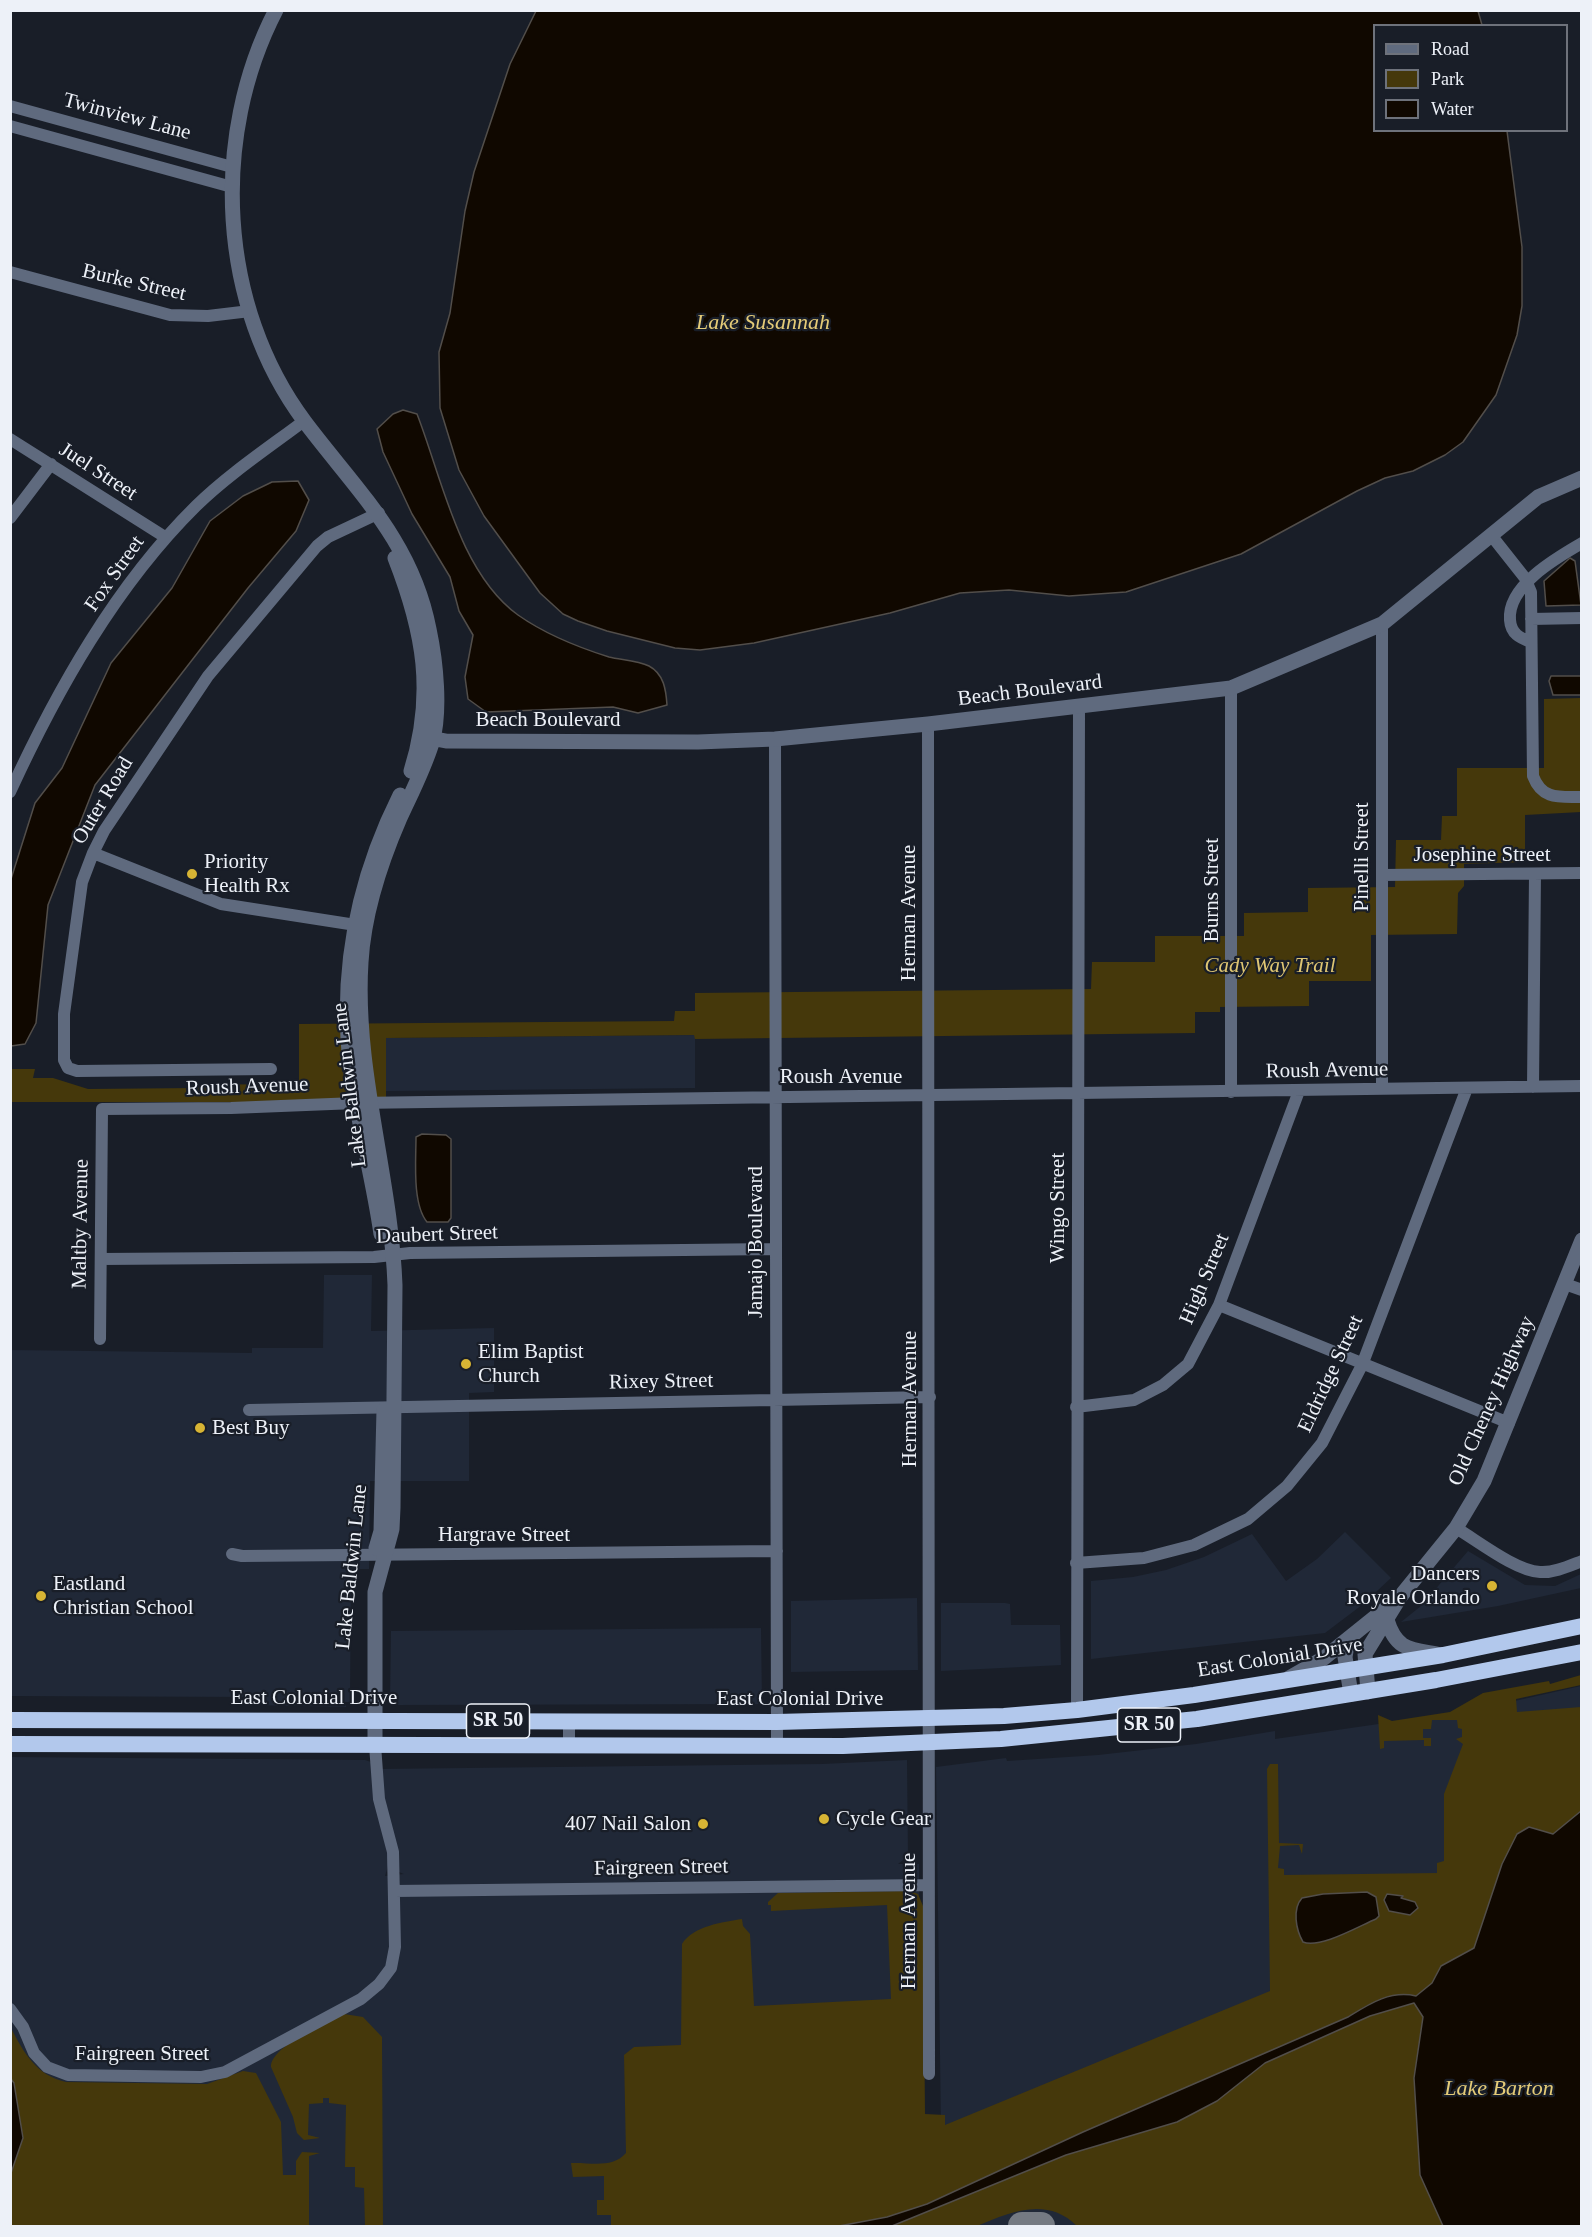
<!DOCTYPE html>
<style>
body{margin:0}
#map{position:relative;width:1592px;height:2237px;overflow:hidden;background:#191e28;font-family:"Times New Roman",serif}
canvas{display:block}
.frame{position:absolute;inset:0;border:12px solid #edf1f8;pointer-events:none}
.legend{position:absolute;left:1373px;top:24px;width:195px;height:108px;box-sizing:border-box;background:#191e28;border:2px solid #6e727b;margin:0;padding:8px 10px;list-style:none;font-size:18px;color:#edf1f8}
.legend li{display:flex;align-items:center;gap:12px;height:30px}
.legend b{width:30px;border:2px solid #6e727b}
</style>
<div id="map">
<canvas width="1592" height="2237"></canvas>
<div class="frame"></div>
<ul class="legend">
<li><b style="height:8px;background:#5f6a7e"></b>Road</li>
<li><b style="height:16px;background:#45380b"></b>Park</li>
<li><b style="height:16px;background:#100800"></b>Water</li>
</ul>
</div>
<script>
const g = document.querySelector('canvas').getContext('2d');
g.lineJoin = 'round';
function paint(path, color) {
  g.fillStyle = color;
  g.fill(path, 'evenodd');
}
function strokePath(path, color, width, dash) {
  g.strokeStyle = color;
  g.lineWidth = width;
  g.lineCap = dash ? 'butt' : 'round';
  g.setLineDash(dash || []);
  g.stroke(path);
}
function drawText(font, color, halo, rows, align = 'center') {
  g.font = font + ' "Times New Roman",serif';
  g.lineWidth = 4.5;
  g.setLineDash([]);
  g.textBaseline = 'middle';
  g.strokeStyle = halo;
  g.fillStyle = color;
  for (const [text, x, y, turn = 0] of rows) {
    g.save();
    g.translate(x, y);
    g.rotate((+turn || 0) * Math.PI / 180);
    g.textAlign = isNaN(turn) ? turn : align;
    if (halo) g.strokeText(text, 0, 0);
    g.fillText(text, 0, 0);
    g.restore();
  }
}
const built = new Path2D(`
 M695 1035V1088L386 1091 385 1038Z
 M324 1275H372L371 1331 494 1328V1392L469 1393V1481H370L369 1569H351L350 1702H346V1707L250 1705V1697L11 1696 10 1350 252 1353V1348H323Z
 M1345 1532 1391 1578 1362 1605 1325 1633 1091 1659V1581L1133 1577 1166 1570 1204 1557 1252 1534 1286 1581 1317 1559Z
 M1468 1551 1525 1585 1555 1586 1581 1574V1588L1498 1606 1401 1622 1421 1606Z
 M917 1598 918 1670 791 1672V1601Z
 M941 1603H1005L1010 1604 1011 1625H1060L1061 1665 941 1671Z
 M761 1628 762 1704 390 1705 391 1631Z
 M1581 1686V2226H11V1757L365 1760 371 1762 389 1863 385 1876 404 1874 399 1872 378 1769 822 1764 907 1760 908 1856 898 1864H919V2126H941L936 1767 1006 1758 1007 1761 1098 1755 1196 1744 1275 1731V1739L1475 1710Z`);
const green = new Path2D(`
 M1581 698V812L1525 815V862L1464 864V886L1458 893 1457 934 1371 935V981H1309V1006L1220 1007V1012H1195V1033L695 1039 694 1035 386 1038V1102H11V1069H35L33 1078H53L88 1089 197 1088 202 1084 299 1085V1024L674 1021 675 1011H695V993L1091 989 1092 962H1155V936H1244V913L1308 912V888L1395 887 1396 840H1441L1442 816H1457V768H1544V699Z
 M1581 1675V1685L1516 1699 1517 1712 1581 1707V1811L1553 1834 1529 1827 1502 1864 1474 1948 1441 1966 1425 2001 1414 2078 1420 2175 1443 2226H1077C1047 2196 1010 2212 977 2226H594L611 2225V2215H597V2200H604V2176L573 2177 571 2163C590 2162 612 2169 626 2153L624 2055 634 2047 681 2045 682 1944C693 1926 723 1922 742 1919L743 1926 750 1934 754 2006 891 1999 887 1905 771 1911V1905H768V1902L778 1893 911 1891 918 1894 923 1906 925 2114 945 2115V2125L1270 1991 1267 1769 1270 1764H1278L1279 1843 1303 1844 1302 1854 1299 1845 1280 1846 1278 1868 1284 1869V1875L1437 1873V1863L1444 1861V1794L1463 1744 1456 1739 1462 1737V1729L1458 1728 1457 1720H1432L1431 1729H1423V1738H1431V1746H1424V1740L1384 1741V1748L1380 1749 1378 1715 1392 1721 1450 1712 1483 1693 1549 1681 1550 1684Z
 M344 2014 363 2017 382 2037 383 2226H365L364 2188 355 2187V2167H345L346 2105 329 2103V2098H323V2103L309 2104 308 2135 320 2138 304 2140 297 2133 293 2117 271 2067C271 2046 325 2024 344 2014Z
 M11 2028C24 2053 36 2075 66 2082L207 2084 243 2071 256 2073 281 2122 283 2175H296V2161L302 2152 320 2153 309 2156V2226H11L10 2173 23 2138 14 2083 11 2079Z`);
const water = new Path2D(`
 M536 11H1478L1482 25 1374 26V130L1507 131 1522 247V306L1517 335 1496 395 1463 442 1445 455 1413 471 1385 478 1357 491 1241 554 1126 592 1069 596 1009 590 960 593 890 613 754 643 700 650 675 648 607 631 578 621 563 614 540 593 484 516 459 470 440 408 439 352 450 313 465 211 474 172 510 64Z
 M403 410 417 414C442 478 459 572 518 615 545 634 577 647 609 657 621 660 637 660 649 666 664 674 666 690 667 705L638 713 613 707 486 712 468 699 465 677 473 635 459 611 450 577 412 514 383 452 377 429 393 414Z
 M298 481 309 500 296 531 248 588 95 785 48 905 36 1023 25 1044 11 1046V879L35 803 62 768 111 663 172 588 210 521 243 496 272 482Z
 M1570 558 1575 561 1581 605 1546 606 1544 581Z
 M1551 676H1581V695H1553L1549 681Z
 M422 1134 446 1135 451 1139V1218L448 1222H427C412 1204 416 1160 416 1137Z
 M1581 1811V2226H1443L1420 2175 1414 2078 1423 2017 1414 2003 1370 2016 1265 2063 1217 2101 1177 2122 1066 2155 892 2226H839L887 2217 927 2204 1083 2132 1348 2017C1369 2004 1390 1990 1416 1996L1432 1983 1441 1966 1474 1948 1502 1864 1517 1834 1529 1827 1553 1834Z
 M1367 1892 1376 1897 1379 1916 1376 1919C1359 1926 1320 1949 1303 1942 1296 1930 1292 1909 1302 1898L1323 1894Z
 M1387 1894 1403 1896 1401 1898 1415 1902 1418 1908 1410 1915 1389 1911 1384 1900Z
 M11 2079 14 2083 23 2138 11 2173Z`);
const taxiway = new Path2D(`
 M1022 2226H1041`);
const minor = new Path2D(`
 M10 106 232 167
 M10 126 232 187
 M10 272 170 315 208 316 250 311
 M10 439 165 537
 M10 518 51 464
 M1491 535 1525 578 1531 592 1533 776C1542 800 1559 797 1582 797
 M1531 619 1582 618
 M1531 642C1520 638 1511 634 1510 620 1507 586 1556 558 1582 543
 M928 724 929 2074
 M775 739 777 1746
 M10 792C57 690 116 585 196 506 229 474 268 448 304 421
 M93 853 221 904 362 926
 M1382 875 1582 873
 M271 1069 77 1071 68 1068 64 1060V1014L82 882 93 853 104 831 208 676 317 546 328 537 379 513
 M1533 1087 1535 874
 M1382 1089V624
 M1231 1092V688
 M101 1259 374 1257 410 1253 775 1249
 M1565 1284 1582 1290
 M1219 1305 1509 1423
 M100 1339 102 1109 231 1108 356 1103 1582 1086
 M1076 1407 1134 1400 1163 1385 1188 1364 1219 1305 1299 1091
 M249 1410 930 1397
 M1456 1528C1478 1541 1516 1571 1540 1572 1554 1573 1569 1566 1582 1561
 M232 1554 242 1556 777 1551
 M1076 1563 1144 1558 1194 1545 1248 1519 1287 1486 1322 1443 1362 1365 1467 1088
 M1077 1710 1079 705
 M569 1721V1746
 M394 1891 928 1885
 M10 2009 23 2027 34 2053 47 2067 68 2075 201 2077 225 2072 361 1999 379 1984 391 1968 395 1947 393 1852 379 1799 375 1745`);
const tertiary = new Path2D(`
 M276 10C210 137 218 306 305 422 357 491 412 541 429 629 436 662 441 711 432 743 424 769 411 794 400 818 380 864 364 912 361 962 354 1070 391 1177 395 1285L393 1508 392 1529 375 1592V1745
 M395 558C424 632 435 694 411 771
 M425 737 446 741 698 742 775 739 928 724 1231 688 1382 624 1538 497 1582 478
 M381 1234C373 1177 357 1121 350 1064 340 970 358 879 400 795
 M376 1548 381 1531 384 1410
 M1387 1620C1396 1650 1410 1649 1437 1654
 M1348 1639 1345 1657 1351 1694
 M1289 1678 1324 1658 1395 1601
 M1368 1692 1365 1654 1400 1597 1456 1528 1484 1481 1582 1240`);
const trunk = new Path2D(`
 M10 1720 777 1722 1004 1716 1077 1710 1194 1695 1443 1655 1582 1626
 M10 1744 843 1746 1001 1739 1197 1719 1436 1680 1582 1652`);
const markers = [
 [192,874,6,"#d7b434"],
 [466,1364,6,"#d7b434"],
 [200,1428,6,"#d7b434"],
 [1492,1586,6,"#d7b434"],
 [41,1596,6,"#d7b434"],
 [824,1819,6,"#d7b434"],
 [703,1824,6,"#d7b434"]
];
const shields = [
 [498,1721,63],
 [1149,1725,63]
];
const shieldNames = [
 ["SR 50",498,1721],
 ["SR 50",1149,1725]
];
const streetNames = [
 ["Twinview Lane",127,117,15],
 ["Burke Street",134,283,13],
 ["Juel Street",98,472,33],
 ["Fox Street",115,574,-55],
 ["Beach Boulevard",1030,691,-7],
 ["Beach Boulevard",548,720],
 ["Outer Road",103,801,-59],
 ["Josephine Street",1482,855],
 ["Pinelli Street",1362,857,-90],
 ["Burns Street",1212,890,-90],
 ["Herman Avenue",909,913,-90],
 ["Roush Avenue",1327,1071,-1],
 ["Roush Avenue",841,1077],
 ["Lake Baldwin Lane",350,1085,-97],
 ["Roush Avenue",247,1087,-2],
 ["Wingo Street",1058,1208,-90],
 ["Maltby Avenue",81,1224,-89],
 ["Daubert Street",437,1235,-2],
 ["Jamajo Boulevard",756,1242,-90],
 ["High Street",1205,1279,-67],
 ["Eldridge Street",1331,1374,-65],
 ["Rixey Street",661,1382,-1],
 ["Herman Avenue",910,1399,-90],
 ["Old Cheney Highway",1492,1401,-66],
 ["Hargrave Street",504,1535],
 ["Lake Baldwin Lane",352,1567,-84],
 ["East Colonial Drive",1280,1658,-9],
 ["East Colonial Drive",314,1698],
 ["East Colonial Drive",800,1699],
 ["Fairgreen Street",661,1868,-1],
 ["Herman Avenue",909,1921,-90],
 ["Fairgreen Street",142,2054]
];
const poiNames = [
 ["Priority",204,862],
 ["Health Rx",204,886],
 ["Elim Baptist",478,1352],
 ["Church",478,1376],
 ["Best Buy",212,1428],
 ["Dancers",1480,1574,"right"],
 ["Royale Orlando",1480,1598,"right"],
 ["Eastland",53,1584],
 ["Christian School",53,1608],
 ["Cycle Gear",836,1819],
 ["407 Nail Salon",691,1824,"right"]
];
const parkNames = [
 ["Cady Way Trail",1270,966]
];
const waterNames = [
 ["Lake Susannah",763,323],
 ["Lake Barton",1499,2089]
];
paint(built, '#202837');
paint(green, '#45380b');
paint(water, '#100800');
strokePath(water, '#524e4a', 1.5);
strokePath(taxiway, '#757a82', 28);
strokePath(minor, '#5f6a7e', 12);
strokePath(tertiary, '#5f6a7e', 15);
strokePath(trunk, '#b2c8ec', 16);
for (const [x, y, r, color] of markers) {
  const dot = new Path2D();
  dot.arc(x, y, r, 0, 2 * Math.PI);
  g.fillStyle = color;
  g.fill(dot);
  strokePath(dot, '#191e28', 2);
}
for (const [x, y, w] of shields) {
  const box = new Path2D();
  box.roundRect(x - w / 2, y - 17, w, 34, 4.5);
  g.fillStyle = '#191e28';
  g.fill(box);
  strokePath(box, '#edf1f8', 1.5);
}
drawText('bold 20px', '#edf1f8', null, shieldNames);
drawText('21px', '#edf1f8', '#191e28', streetNames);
drawText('21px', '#edf1f8', '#191e28', poiNames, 'left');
drawText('italic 21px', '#dfc673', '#191e28', parkNames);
drawText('italic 22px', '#e4cb78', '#191e28', waterNames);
</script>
